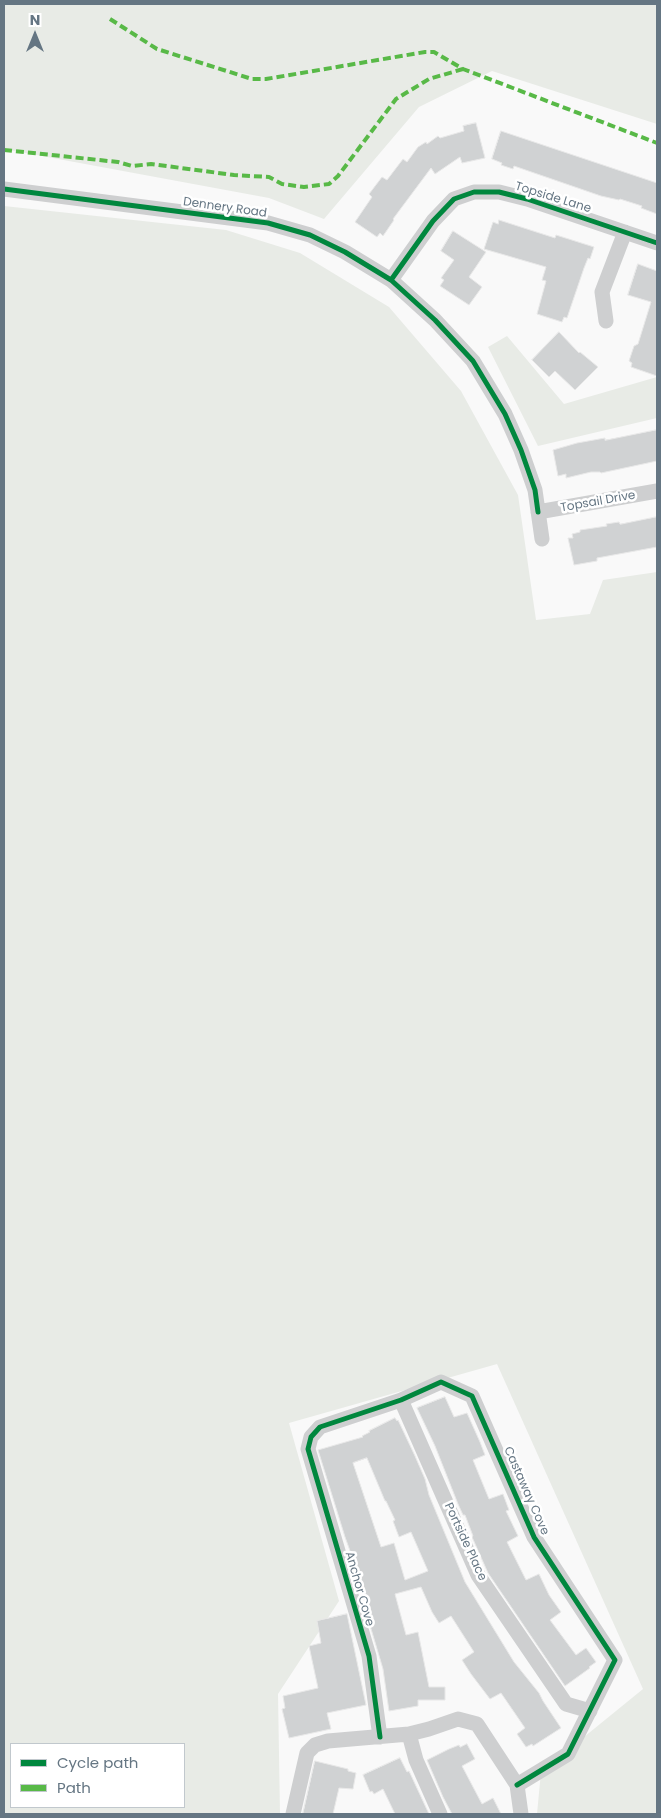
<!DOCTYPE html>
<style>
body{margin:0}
#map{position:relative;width:661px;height:1818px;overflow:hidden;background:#f9f9f9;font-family:Poppins,sans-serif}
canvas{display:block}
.frame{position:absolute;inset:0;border:5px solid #657683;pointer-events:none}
.legend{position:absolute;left:10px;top:1743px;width:175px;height:65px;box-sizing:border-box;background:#fff;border:1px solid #c1c8cd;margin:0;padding:6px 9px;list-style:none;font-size:15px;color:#657683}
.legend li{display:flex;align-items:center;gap:10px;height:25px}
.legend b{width:25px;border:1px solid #c1c8cd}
.north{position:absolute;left:10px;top:10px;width:50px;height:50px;-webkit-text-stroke:4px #fff;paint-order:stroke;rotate:0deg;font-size:14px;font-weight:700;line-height:20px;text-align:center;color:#657683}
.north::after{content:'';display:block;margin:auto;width:18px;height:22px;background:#657683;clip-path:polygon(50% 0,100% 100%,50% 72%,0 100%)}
</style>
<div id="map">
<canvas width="661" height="1818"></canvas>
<div class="frame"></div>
<ul class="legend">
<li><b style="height:6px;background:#00873e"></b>Cycle path</li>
<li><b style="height:6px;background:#58b947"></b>Path</li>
</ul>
<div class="north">N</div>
</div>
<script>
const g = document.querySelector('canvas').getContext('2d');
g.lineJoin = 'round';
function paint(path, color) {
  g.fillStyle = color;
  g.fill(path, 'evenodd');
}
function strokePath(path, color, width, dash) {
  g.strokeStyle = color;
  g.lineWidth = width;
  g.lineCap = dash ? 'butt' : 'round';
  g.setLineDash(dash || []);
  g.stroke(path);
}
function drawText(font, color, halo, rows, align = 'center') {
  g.font = font + ' Poppins,sans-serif';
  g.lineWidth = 5;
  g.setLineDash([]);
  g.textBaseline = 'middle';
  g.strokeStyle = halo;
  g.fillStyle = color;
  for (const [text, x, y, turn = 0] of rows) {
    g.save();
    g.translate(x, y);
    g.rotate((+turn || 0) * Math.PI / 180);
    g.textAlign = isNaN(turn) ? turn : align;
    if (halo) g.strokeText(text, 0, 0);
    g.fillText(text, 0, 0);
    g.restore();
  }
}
const green = new Path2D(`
 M4 4H657V124L492 71 419 107 324 219 269 198 4 149Z
 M4 206 226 230 300 253 389 307 461 391 518 495 536 620 590 614 603 580 657 572V1814H537L541 1772 643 1689 497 1364 289 1423 339 1601 278 1694 280 1814H4ZM11 1744H184V1807H11Z
 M507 336 564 404 657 377V418L538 446 488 347Z`);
const building = new Path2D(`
 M476 123 485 158 462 163 460 157 435 174 431 168 393 219 394 220 383 236 380 233 377 237 355 222 372 197 369 194 382 177 387 180 403 159 407 162 418 147 426 142 427 144 438 136 440 138 464 131 463 126Z
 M501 131 657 183V214L641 208 642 206 620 199 619 200 601 196 514 166 513 169 501 165 502 163 492 159Z
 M499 220 555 238 556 235 594 247 590 259 588 258 584 268 567 318 564 317 562 322 537 314 546 281 542 280 546 267 484 249 493 222 498 224Z
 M453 231 486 252 469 277 482 287 469 305 440 286 444 280 441 278 454 260 441 251Z
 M638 264 657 271V376L631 367 632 363 629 361 634 346 638 344 651 302 628 295Z
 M559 332 579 353 580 352 598 367 575 390 555 371 549 377 532 360Z
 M657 430V461L601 473 600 472H591L566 478V474L558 476 553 450 577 443 605 438V440Z
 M657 517V547L597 558V561L574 565 568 538H573L572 534 580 532V530L607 526 606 524 619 522 620 524Z
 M445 1397 454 1417 467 1413 480 1442 485 1455 473 1460 489 1499 503 1494 509 1510 506 1511 518 1536 507 1542 526 1580 539 1574 549 1595 561 1612 550 1620 576 1655 586 1648 596 1662 589 1667 590 1668 565 1686 488 1573 472 1537 473 1536 465 1515H463L458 1504 435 1446 417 1408Z
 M395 1418 397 1421 398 1420 415 1456 425 1479 429 1495 465 1582 514 1662 539 1693 543 1701 561 1728 533 1746 532 1744 526 1747 517 1734 525 1728 501 1693 490 1699 471 1674 462 1660 474 1652 451 1616 439 1623 432 1612 421 1587 395 1594 406 1635 418 1632 429 1687H445V1700H418V1706L389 1711 383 1669 369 1622 370 1621 364 1597 362 1584 345 1537 318 1450 363 1437 362 1436 370 1432 369 1431ZM367 1458 385 1501H386L395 1520 393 1521 399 1537 411 1532 428 1571 405 1580 394 1543 381 1547 353 1463Z
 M347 1614 366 1705 327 1713 331 1729 289 1738 282 1709 285 1708 283 1696 318 1688 309 1646 321 1643 317 1621Z
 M467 1744 475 1759 462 1766 482 1804 493 1798 501 1814H452L443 1797 427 1760 449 1749 459 1745 460 1747Z
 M400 1758 407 1772 409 1771 429 1814H395L383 1789 374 1794 372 1791 370 1792 363 1775Z
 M315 1761 348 1769V1771L356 1773 353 1789 339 1788 333 1814H303Z`);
const minor = new Path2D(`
 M4 189 268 223 310 235 345 252 391 280 435 320 473 361 505 414 521 450 535 490 542 539
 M391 280 433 221 454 199 474 192H499L527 199 657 243
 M606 321 602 292 625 232
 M538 512 657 491
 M401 1400 478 1575 566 1704 590 1711
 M409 1734 416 1760 440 1814
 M380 1737 369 1656 308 1449 311 1437 320 1427 401 1400 441 1382 472 1396 534 1537 615 1660 568 1754 517 1785
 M293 1814 307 1753 315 1745 328 1741 409 1734 429 1729 458 1719 477 1724 517 1785 521 1814`);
const quiet = new Path2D(`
 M110 19 157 49 252 79H266L425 52H434L463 69 657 143
 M4 150 118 162 132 166 151 164 234 175 269 177 282 184 304 187 329 184 338 176 396 99 429 79 463 69`);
const cycleway = new Path2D(`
 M4 189 268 223 310 235 345 252 391 280 435 320 473 361 505 414 521 450 535 490 538 512
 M391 280 433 221 454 199 474 192H499L527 199 657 243
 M380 1737 369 1656 308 1449 311 1437 320 1427 401 1400 441 1382 472 1396 534 1537 615 1660 568 1754 517 1785`);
const streetNames = [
 ["Topside Lane",553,198,17],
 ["Dennery Road",225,208,8],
 ["Topsail Drive",598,502,-10],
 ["Castaway Cove",526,1491,66],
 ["Portside Place",465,1542,65],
 ["Anchor Cove",359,1589,74]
];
paint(green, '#e8ebe6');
paint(building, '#d0d2d3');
strokePath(building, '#e8e8e8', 1);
strokePath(minor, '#cecfd0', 15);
strokePath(quiet, '#58b947', 4, [8, 4]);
strokePath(cycleway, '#00873e', 5);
drawText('12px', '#657683', '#fff', streetNames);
</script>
